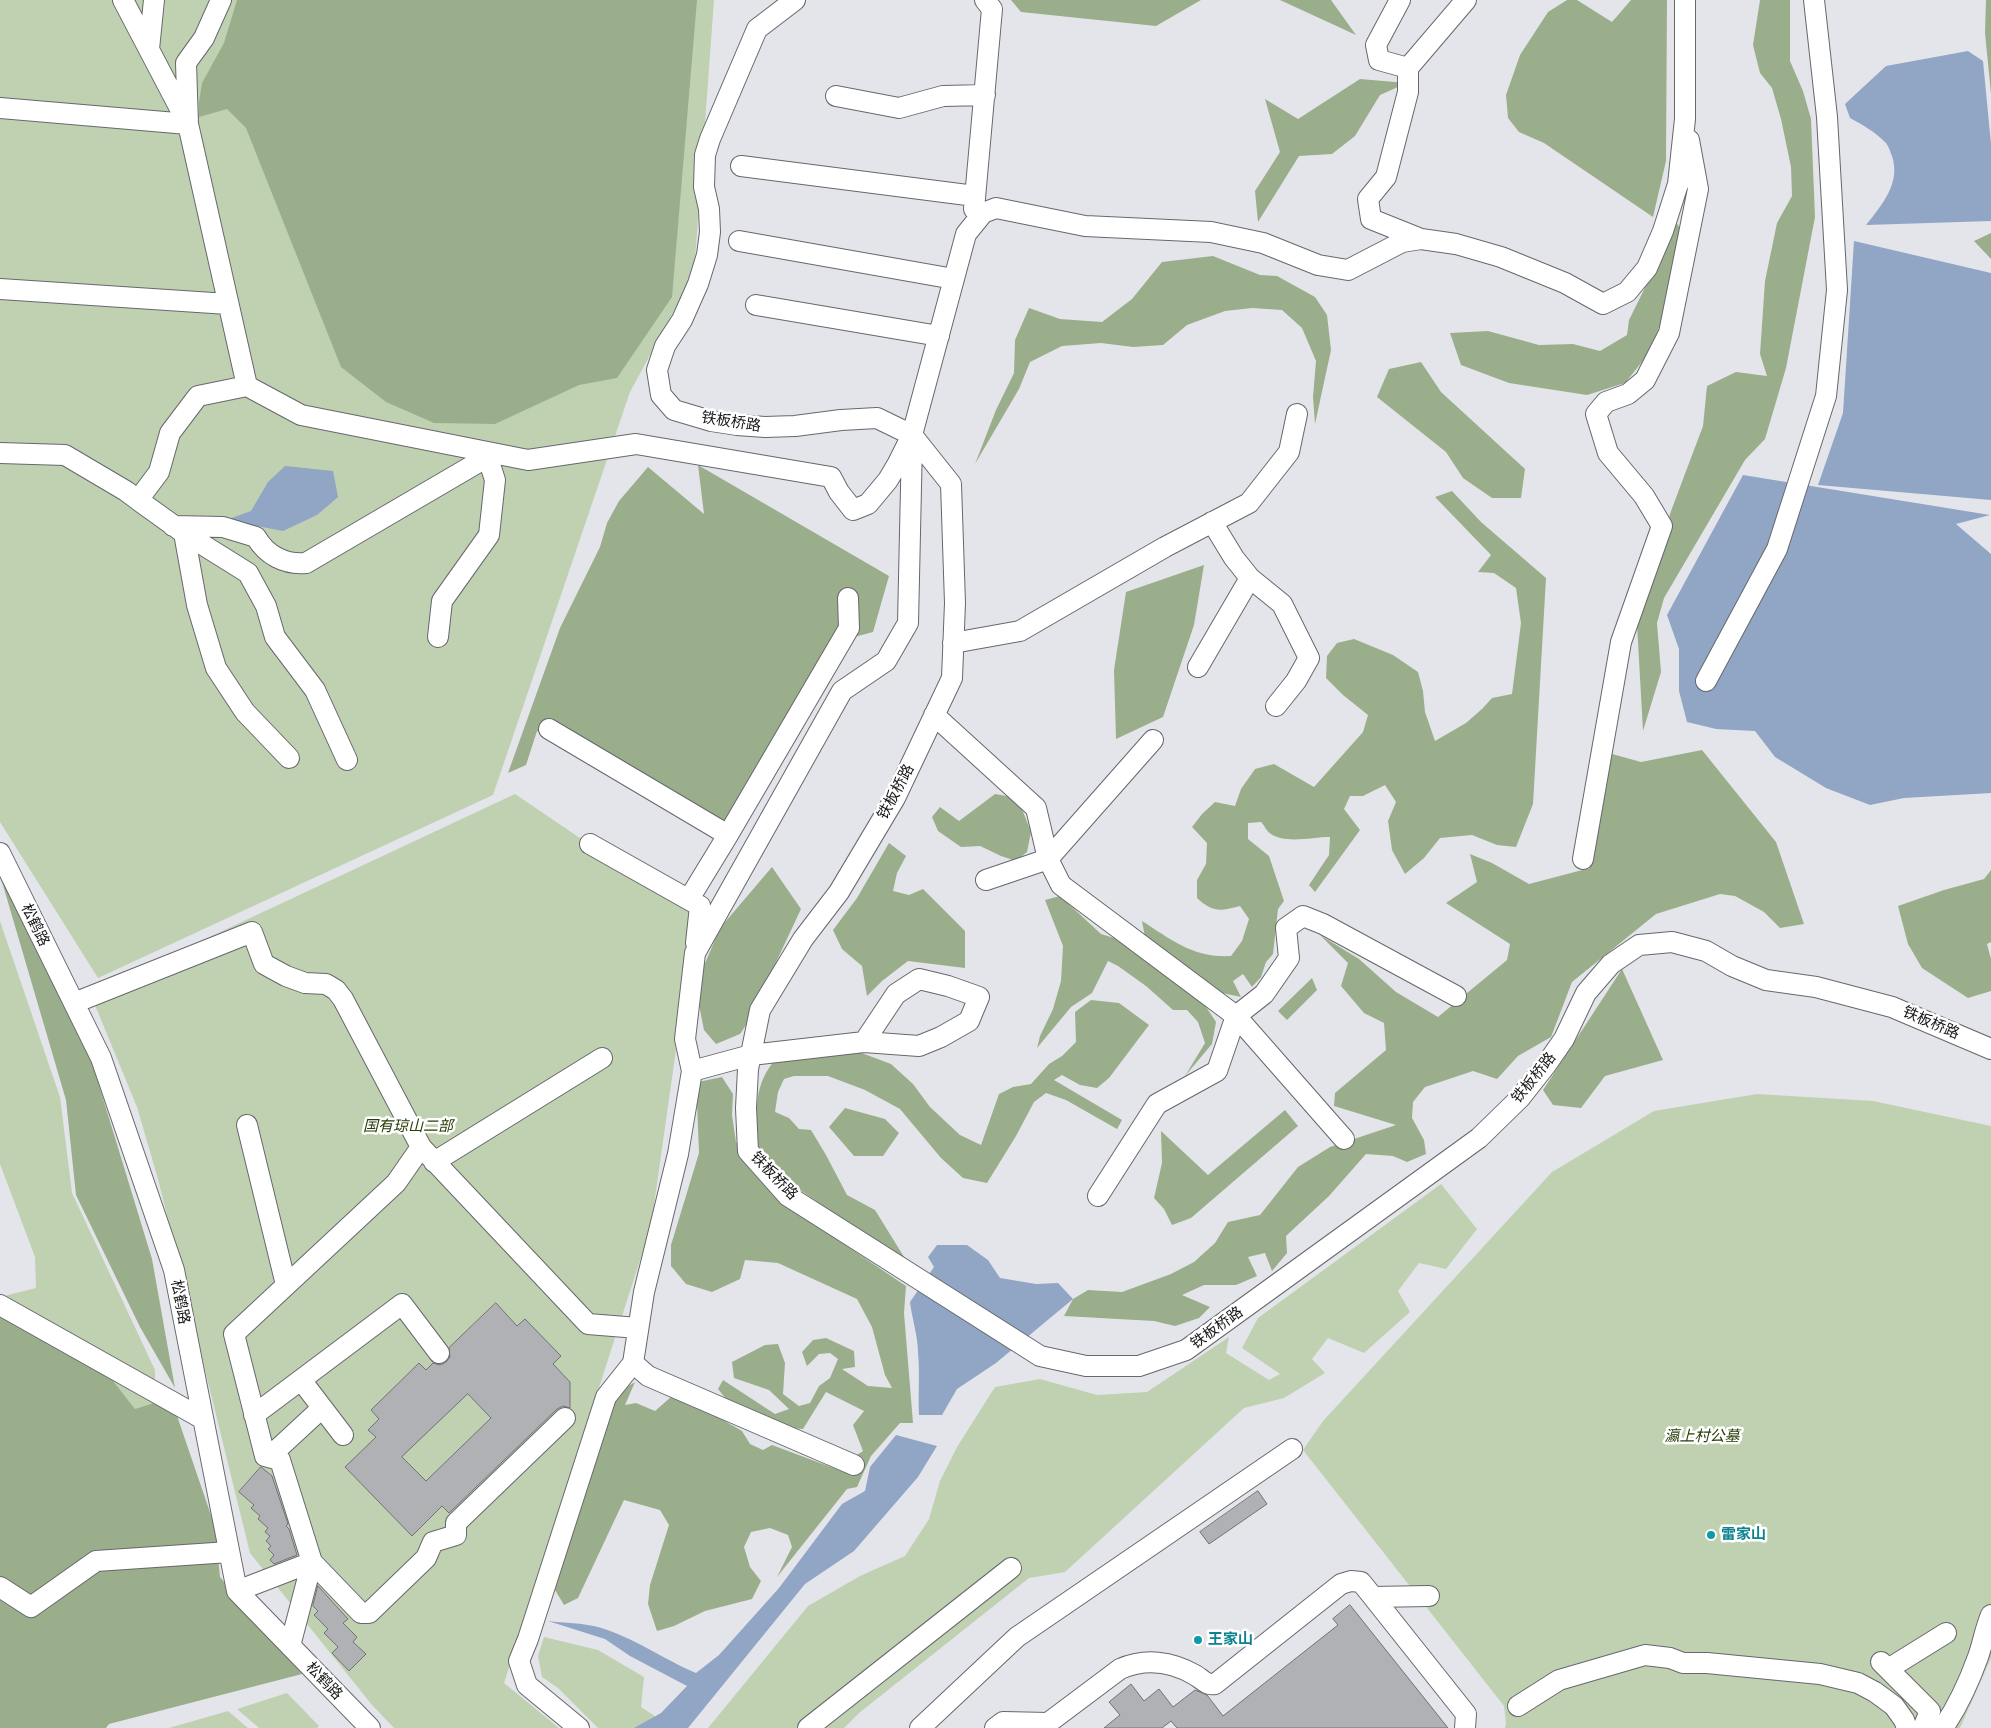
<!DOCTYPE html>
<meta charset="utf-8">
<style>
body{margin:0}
canvas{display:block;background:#e3e5ea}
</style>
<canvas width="1991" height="1728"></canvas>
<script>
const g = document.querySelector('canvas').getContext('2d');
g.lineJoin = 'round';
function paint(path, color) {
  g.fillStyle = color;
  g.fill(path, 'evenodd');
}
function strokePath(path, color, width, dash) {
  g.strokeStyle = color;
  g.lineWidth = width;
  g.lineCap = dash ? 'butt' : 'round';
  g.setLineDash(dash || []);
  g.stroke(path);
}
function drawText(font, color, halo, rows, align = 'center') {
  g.font = font + ' Literata,"Noto Sans SC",serif';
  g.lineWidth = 5;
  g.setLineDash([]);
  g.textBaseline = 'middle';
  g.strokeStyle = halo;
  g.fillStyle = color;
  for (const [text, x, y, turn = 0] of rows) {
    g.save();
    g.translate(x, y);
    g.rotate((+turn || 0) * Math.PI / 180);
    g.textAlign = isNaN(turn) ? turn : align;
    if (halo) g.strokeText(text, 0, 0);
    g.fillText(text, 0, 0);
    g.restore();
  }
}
const green = new Path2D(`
 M0 0H714L694 274 630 392 493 795 98 978 0 822Z
 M515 794 695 916 651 1226 504 1683 559 1728H394L372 1705 250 1553 158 1179 137 1107 90 993Z
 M0 921 60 1097 72 1193 155 1370V1409L0 1728V1297L36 1288 35 1257 0 1164Z
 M1757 1094 1873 1101 1991 1126V1658L1960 1728H1505L1506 1723 1504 1706 1303 1450 1323 1421 1552 1172 1654 1111Z
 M1441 1184 1477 1229 1446 1269 1419 1263 1398 1291 1410 1312 1364 1353 1328 1338 1312 1359 1325 1373 1284 1398 1244 1408 1065 1572 1029 1578 859 1713 844 1728H708L808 1606 860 1576 905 1556 929 1519 940 1481 957 1447 995 1387 1040 1379 1097 1395 1147 1392 1229 1337 1226 1353 1269 1380 1280 1374 1242 1348 1258 1318Z
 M544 1637 598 1650 644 1677 641 1707 673 1728H598L558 1688 542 1677 538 1656Z
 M287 1693 319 1726 317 1728H259L237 1709Z
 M228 1711 248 1728H169Z`);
const forest = new Path2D(`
 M237 0H697L672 297 617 378 579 385 495 424 434 423 386 402 341 367 246 128 227 109 199 117V102L202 83 224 43Z
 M1011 0H1201L1156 26 1021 12Z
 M1280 0H1331L1356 35Z
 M1567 0H1577L1612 22 1631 0H1667L1666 161 1653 217 1544 143 1519 132 1508 118 1506 95 1520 55 1548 12Z
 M1760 0H1790V61L1803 91 1811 119 1815 217 1786 368 1765 439 1745 460 1664 598 1657 623 1661 672 1643 731 1637 624 1671 511 1703 426 1707 386 1736 372 1767 376 1760 354 1765 281 1777 223 1792 196 1791 167 1781 119 1772 88 1760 73 1753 45Z
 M1986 0H1991V94L1985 33Z
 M1360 79 1407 83 1380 95 1355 136 1332 154 1299 156 1258 222 1255 191 1280 152 1265 99 1298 119Z
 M1677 223 1686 241 1667 305 1650 352 1625 383 1587 395 1509 383 1461 365 1450 333 1488 331 1539 345 1573 344 1600 351 1627 335 1629 320Z
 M1991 233V259L1974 241Z
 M1213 256 1260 275 1277 276 1315 297 1327 315 1331 350 1315 424 1313 397 1316 361 1302 328 1282 310 1252 308 1225 311 1187 325 1163 345 1133 347 1101 343 1062 346 1030 362 1019 389 975 464 996 410 1014 373 1015 340 1029 308 1060 319 1102 322 1132 299 1162 262Z
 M1421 362 1441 392 1525 469 1521 498H1492L1463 478 1446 452 1377 397 1389 369Z
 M698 465 889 576 873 632 832 643 717 839 537 731 526 765 508 773 560 628 600 547 607 523 619 501 648 467 704 514Z
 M1452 491 1481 522 1546 578 1533 804 1516 847 1497 845 1472 835 1440 838 1424 858 1405 874 1392 850 1388 821 1396 802 1385 785 1363 796H1350L1344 809 1360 830 1315 892 1309 885 1329 855 1330 837C1313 837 1285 844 1271 834 1267 832 1264 825 1261 822L1248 823V839L1269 856 1284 901 1278 909 1273 954 1266 962 1261 977 1252 987 1243 974 1233 981 1241 997 1222 993 1145 937 1142 921C1172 940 1193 958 1231 956L1242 941 1249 919 1240 906C1221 911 1213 913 1197 898V880L1206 864 1207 843 1192 827 1202 814 1215 802 1235 806 1241 789 1255 769 1274 764 1314 787 1363 732 1368 715 1343 695 1326 678 1327 656 1337 643 1354 639 1393 655 1418 672 1423 691 1425 712 1435 741 1466 723 1482 709 1492 698 1512 694 1521 623 1516 588 1494 573 1478 572 1491 555 1435 497Z
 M1204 565 1194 625 1163 717 1116 739 1114 670 1126 592Z
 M1702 750 1776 842 1804 924 1780 928 1764 912 1735 896 1720 894 1656 914 1572 982 1551 1037 1518 1056 1497 1079 1473 1071 1425 1087 1413 1102 1412 1118 1424 1140 1426 1154 1407 1162 1393 1156 1366 1154 1329 1196 1286 1236 1287 1253 1272 1271 1265 1253 1248 1257 1257 1276 1236 1285H1204L1182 1295 1210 1307 1199 1318 1175 1326 1154 1321 1064 1316 1073 1299 1088 1290 1122 1292 1171 1274 1194 1262 1215 1243 1228 1222 1260 1215 1298 1167 1330 1147 1396 1125 1334 1106 1335 1093 1386 1050 1384 1023 1364 1013 1341 986 1348 963 1320 935 1359 959 1396 992 1438 1017 1507 960 1510 944 1446 903 1477 882 1470 854 1492 863 1529 884 1590 868 1605 752 1641 762Z
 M995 794 1012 797 1020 804 1031 832 1027 852 1016 861 1001 856 980 846 961 847 938 831 932 817 940 807 959 821Z
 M889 843 906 856 897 873 893 891 909 895 923 889 965 931V968L908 961 882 981 867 996 862 966 842 949 833 930 857 898Z
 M772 867 801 909 748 1022 740 1034 716 1044 704 1030 699 1005 703 968 720 928Z
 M1991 870V942L1987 944 1991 959V991L1968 998 1922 968 1908 944 1898 906 1944 890 1984 879Z
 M0 875 91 1059 152 1259 175 1388 140 1327 76 1195 66 1100Z
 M1060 896 1101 934 1117 939 1199 996 1216 1022 1212 1044 1185 1076 1205 1043 1198 1022 1187 1010H1173L1146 986 1118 966 1108 961 1092 993 1071 1007 1037 1048 1040 1036 1053 1009 1061 981 1063 946 1045 900Z
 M1622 969 1663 1060 1605 1076 1581 1108 1553 1105 1543 1090Z
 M1312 978 1317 990 1287 1020 1278 1011Z
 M1091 1000 1119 1003 1149 1025 1109 1078 1097 1088 1080 1085 1062 1075 1054 1080 1122 1120 1117 1129 1066 1100 1046 1093 1034 1102 1016 1136 987 1183 963 1178 941 1158 900 1109 865 1090 828 1076H794L784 1079 778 1092 775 1112 789 1118 799 1129 811 1130 826 1155 847 1195 875 1210 909 1265 793 1185 757 1145C757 1108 752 1085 779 1055L859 1052 891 1064 913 1084 930 1107 960 1135 981 1145 999 1094 1013 1087 1031 1084 1049 1064 1062 1056 1076 1042 1075 1012Z
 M722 1077 733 1094 732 1115 736 1142 777 1199 906 1286 904 1313 913 1423H900L871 1456 857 1487 847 1489 777 1577 792 1547 788 1535 770 1528 751 1532 744 1547 750 1567 761 1581 752 1599 705 1611 674 1626 657 1631 648 1604 650 1585 669 1525 660 1510 624 1500 578 1598 564 1605 552 1585 610 1410 622 1390 635 1382 625 1405 636 1403 655 1411 671 1397 716 1416 742 1431 750 1444 763 1450 772 1445 844 1472 854 1457 863 1451 853 1425 864 1411 826 1392 803 1429 788 1428 727 1400 718 1389 723 1380 775 1414 789 1409 769 1390 734 1378 732 1362 765 1345 778 1344 785 1363 783 1394 799 1406 810 1403 819 1386 830 1378 838 1359 830 1353 819 1354 807 1366 802 1352 813 1340 826 1338 854 1351 855 1367 842 1369 868 1386 892 1388 885 1375 872 1327 857 1299 778 1263 745 1260 740 1279 712 1292 686 1284 671 1266V1245L699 1153 697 1103 698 1082Z
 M845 1108 885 1119 899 1133 883 1156H854L829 1127Z
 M1285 1110 1298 1126 1191 1218 1172 1225 1164 1209 1154 1198 1162 1163 1161 1131 1208 1175Z
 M0 1294 84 1344 135 1409 154 1403 174 1407 215 1527 220 1577 302 1674 109 1724 106 1728H0Z`);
const water = new Path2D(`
 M1968 51 1983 61 1991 144V221L1866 225C1882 205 1901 183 1892 156 1890 152 1889 146 1885 142 1875 132 1863 125 1850 118L1845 104 1886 66Z
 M1854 241 1991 273V500L1818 485 1843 413Z
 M285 466 333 471 338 497 317 515 283 531 226 520 251 511 268 482Z
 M1743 475 1990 515 1956 524 1991 554V793L1904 798 1870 805 1826 788 1775 757 1755 731 1716 729 1687 722 1679 691V649L1667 615Z
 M937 1245H967L988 1260 1000 1278 1036 1284 1058 1283 1073 1299 996 1363 957 1389 942 1415H919C918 1394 920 1373 918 1352 918 1337 912 1318 910 1302L934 1267 928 1257Z
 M896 1435 937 1446 918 1477 854 1551 805 1584 688 1728H634L661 1713 687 1686 630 1656 605 1639 548 1621C564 1623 583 1623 598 1627 633 1637 663 1659 696 1673L719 1655 779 1588 842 1504 865 1491 870 1467Z`);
const building = new Path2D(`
 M496 1303 517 1326 525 1319 561 1356 553 1364 570 1382V1408L563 1406 557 1409 449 1513 442 1506 412 1536 345 1467 376 1437 368 1430 379 1419 371 1410 419 1363 426 1370 433 1363 440 1365 446 1362 450 1357 449 1348ZM468 1394 491 1418 426 1481 402 1457Z
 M261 1467 272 1476 288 1524 286 1526 289 1529 297 1555 274 1564 270 1560 274 1555 268 1549 271 1546 266 1541 270 1536 265 1532 268 1528 258 1519 260 1516 251 1508 254 1505 239 1492Z
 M1258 1491 1267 1504 1209 1544 1200 1532Z
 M318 1586 348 1619 343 1623 357 1637 353 1642 366 1654 349 1671 332 1653 338 1647 324 1633 328 1629 314 1615 318 1611 313 1606Z
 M1350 1605 1448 1728H1177L1171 1721 1162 1728H1104L1120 1715 1109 1702 1131 1684 1144 1701 1159 1689 1173 1707 1195 1690 1207 1695 1223 1716 1338 1625 1333 1619Z`);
const minor = new Path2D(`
 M123 0 188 124 247 386 301 415 528 460 636 444 831 477 839 492 853 510 868 504 888 480 898 463 912 435 966 234 983 213 996 208 1085 226 1211 232 1263 243 1318 265 1348 270 1402 242 1421 239 1456 244 1501 257 1565 283 1603 304 1627 292 1647 268 1663 231 1678 184 1685 119V0
 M795 0 757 29 710 139 705 155 704 187 709 209 710 232 707 255 698 284 682 320 665 346 657 370 661 395 674 410 711 421 737 425 765 427 795 426 841 420 877 418 912 435 951 484 955 603 952 678 895 798 839 892 803 939 760 1010 748 1069 746 1108 748 1151 788 1196 1040 1356 1086 1366H1139L1186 1350 1479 1138 1520 1098 1546 1065 1564 1039 1586 993 1611 964 1639 945 1672 942 1706 951 1732 966 1766 980 1816 987 1892 1007 1991 1049
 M1400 0 1376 45 1379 60 1408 68
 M149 49 154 0
 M836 96 899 108 943 96 985 95
 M0 108 188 124 186 63 204 38 221 0
 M741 166 975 196
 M974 209 992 9 985 0
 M1421 239 1371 219 1368 199 1386 177 1408 92V68L1466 0
 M739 241 954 279
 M0 289 228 304
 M756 305 939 336
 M0 453 65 455 126 491 138 500 159 472 170 433 198 396 247 386
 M138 500 184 533 248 573 266 606 275 637 315 690 347 760
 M1212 522 1234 558 1250 578 1282 604 1309 658 1296 681 1276 706
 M173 526 223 527 256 537C266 555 285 565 306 563L477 463 486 452
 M184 533 197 605 216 668 245 712 289 758
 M438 637 442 601 489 535 495 480 486 452
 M953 643 1020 631 1165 547 1249 503 1289 452 1297 414
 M1198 667 1250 578
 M1706 681 1777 549 1826 396 1837 290 1827 117 1814 0
 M934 715 1036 808 1048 859 1061 885 1236 1016 1264 994 1289 958 1286 928 1303 916 1323 924 1456 996
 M549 729 728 835 689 899
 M728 835 849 628 848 598
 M590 844 700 906 696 943
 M0 853 101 1058 174 1270 237 1591 370 1728
 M1583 859 1621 642 1662 526 1644 496 1608 453 1596 414 1606 402 1628 394 1645 380 1669 333 1698 189 1689 140
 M986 880 1048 859 1153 740
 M74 1003 252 932 264 964 286 976 305 983 326 984 336 990 343 999 421 1147 396 1183 234 1334 265 1456 280 1460 312 1562 361 1613H369L426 1558 433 1542 456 1535V1523L565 1418
 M692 1071 751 1055 864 1042 896 994 919 979 948 986 979 997 969 1021 941 1037 919 1046 864 1042
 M247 1125 286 1285
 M421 1147 588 1324 638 1328
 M434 1162 602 1058
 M1098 1196 1157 1104 1217 1071 1236 1016 1344 1139
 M0 1305 203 1419
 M633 1363 648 1376 854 1465
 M301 1380 343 1435
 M254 1415 402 1304 439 1353
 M269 1457 322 1408
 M0 1587 31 1607 96 1561 229 1552
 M237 1591 312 1562 290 1646
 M1373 1597 1466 1714 1465 1728
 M1881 1662 1930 1711 1923 1728
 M1888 1669 1946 1633
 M1518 1706 1559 1680 1645 1655 1670 1658 1683 1663H1707L1820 1674 1858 1683 1875 1692 1894 1706 1904 1720 1907 1728
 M579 1728 527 1685 519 1661 528 1639 606 1397 633 1363 644 1292 678 1154 692 1071 685 1039 695 953 842 691 886 661 908 623 912 442
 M808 1728 1011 1568
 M920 1728 1017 1637 1292 1449
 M995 1728 1003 1722 1048 1723 1120 1669C1145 1658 1171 1661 1195 1675 1202 1679 1207 1686 1215 1684L1341 1584 1351 1581 1361 1582 1373 1597 1429 1596
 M1943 1728C1958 1706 1969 1682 1978 1657 1983 1643 1985 1629 1991 1615`);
const markers = [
 [1711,1535,5,"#0f9aa8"],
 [1198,1640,5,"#0f9aa8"]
];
const streetNames = [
 ["铁板桥路",731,422,9],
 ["铁板桥路",896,792,-62],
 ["松鹤路",35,925,64],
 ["铁板桥路",1931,1023,23],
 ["铁板桥路",1534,1078,-51],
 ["铁板桥路",774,1176,46],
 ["松鹤路",180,1302,79],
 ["铁板桥路",1217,1328,-36],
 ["松鹤路",324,1681,46]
];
const parkNames = [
 ["国有琼山二部",408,1127],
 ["瀛上村公墓",1702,1437]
];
const cultureNames = [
 ["雷家山",1721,1535],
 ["王家山",1208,1640]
];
paint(green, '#c0d1b2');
paint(forest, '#9bae8b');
paint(water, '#91a5c5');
paint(building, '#afb1b5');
strokePath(building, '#717276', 1);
strokePath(minor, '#66686c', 22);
strokePath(minor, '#fff', 20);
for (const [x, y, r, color] of markers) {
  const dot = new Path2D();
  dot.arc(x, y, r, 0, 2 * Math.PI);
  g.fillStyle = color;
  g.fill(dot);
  strokePath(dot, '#fff', 2);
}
drawText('15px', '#161718', '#fff', streetNames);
drawText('italic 15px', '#273e08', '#fff', parkNames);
drawText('bold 15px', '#0d838f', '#fff', cultureNames, 'left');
</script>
